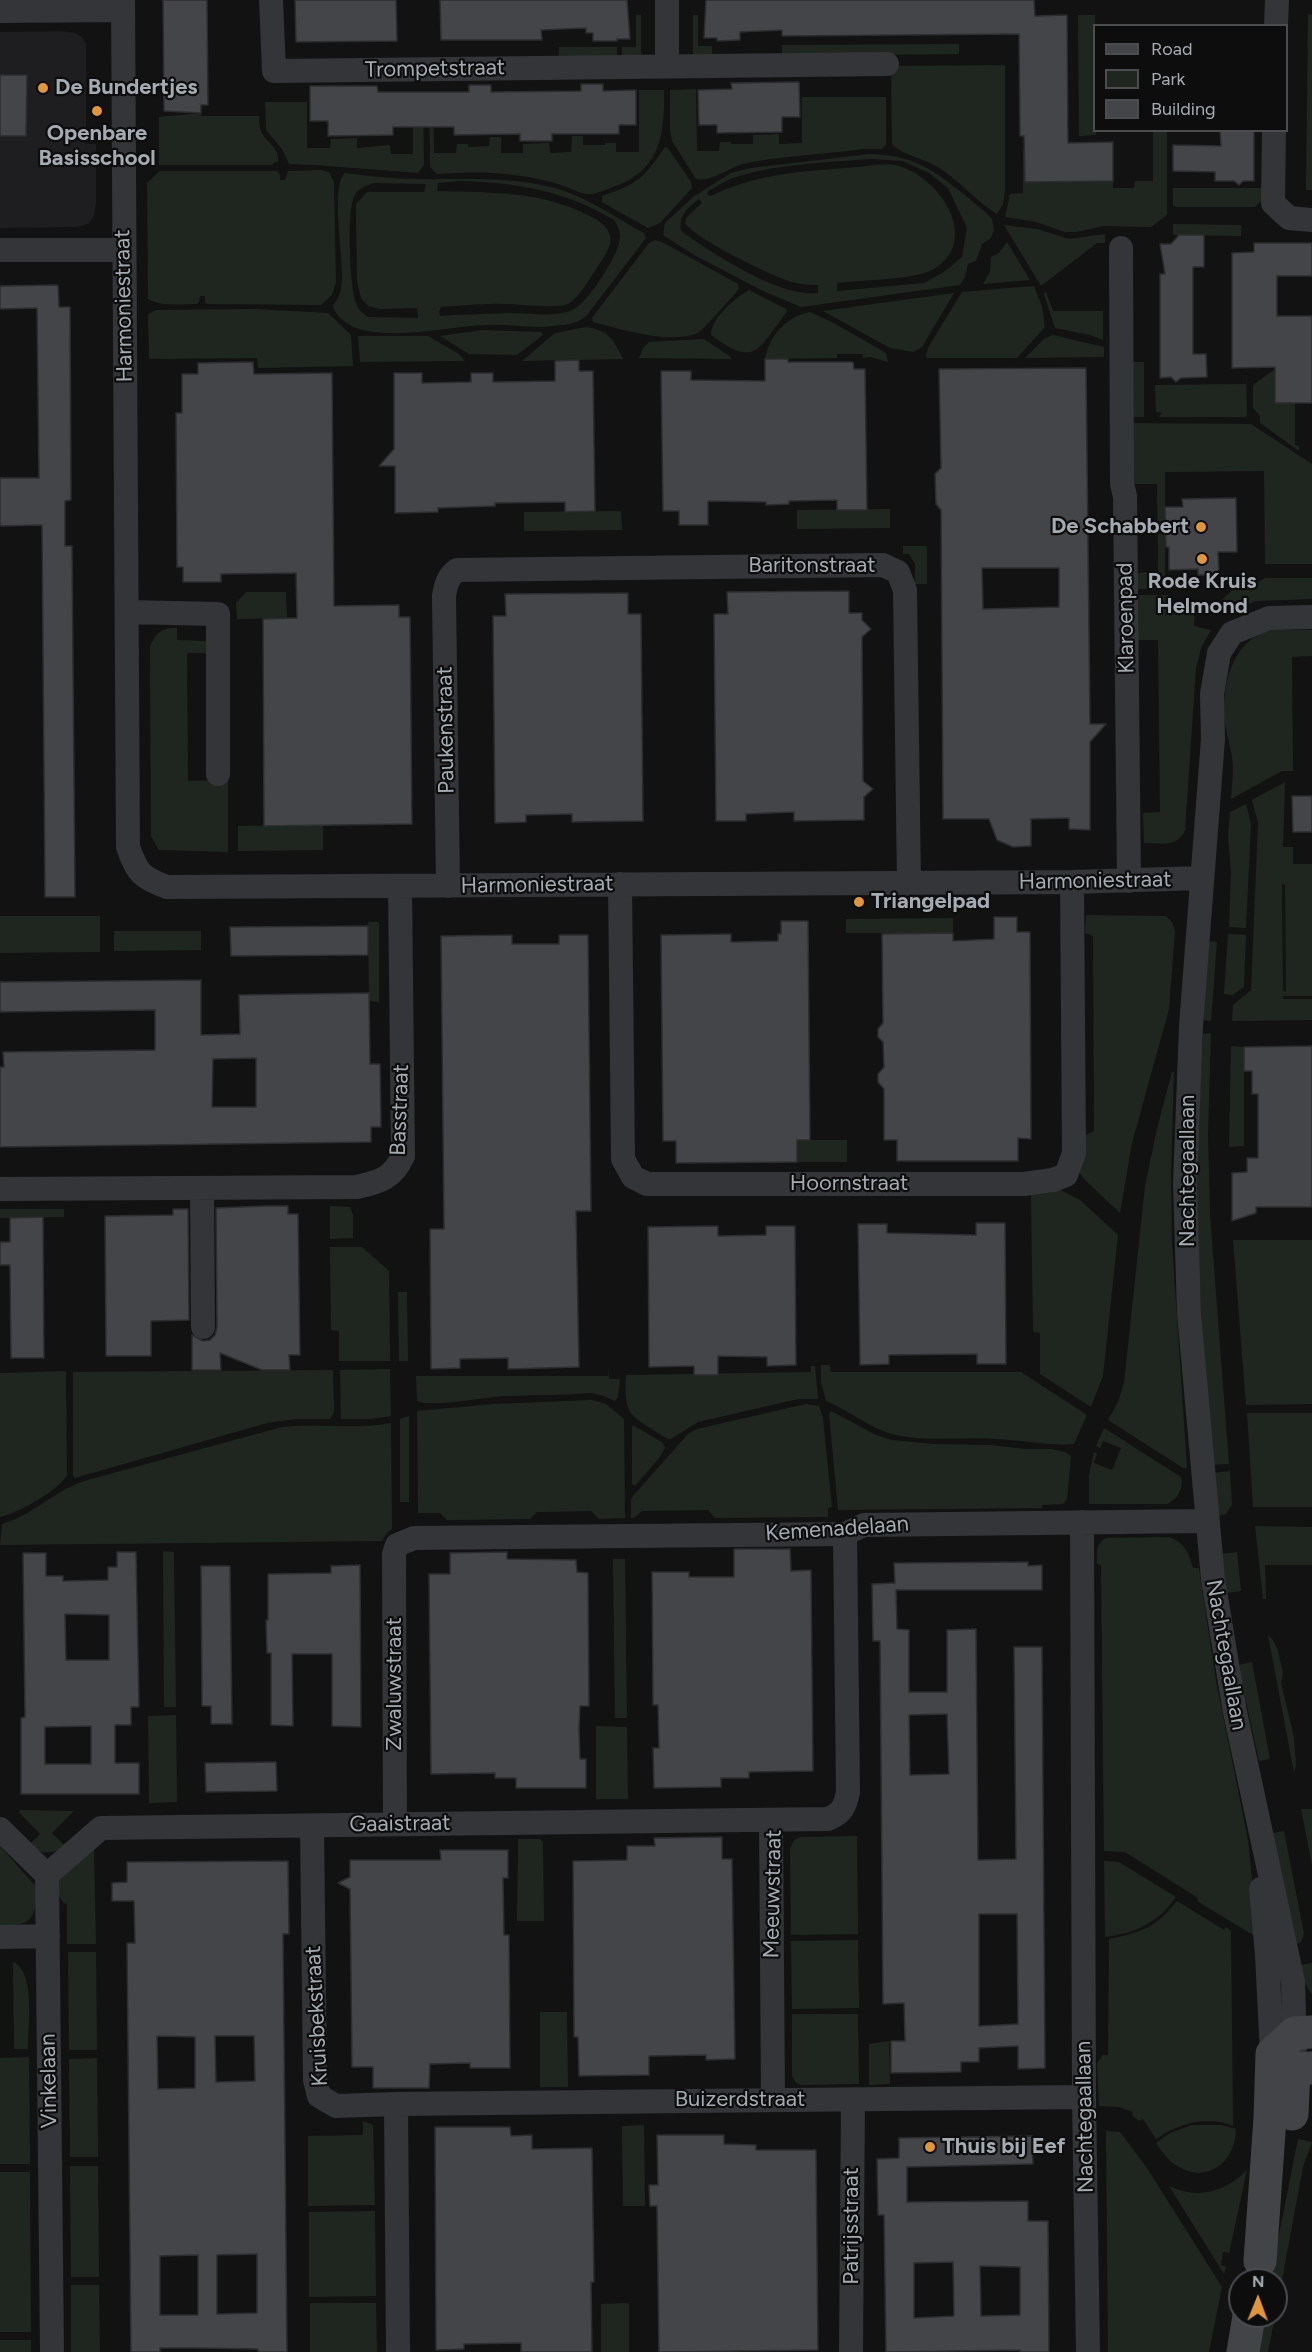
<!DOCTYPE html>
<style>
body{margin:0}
#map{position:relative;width:1312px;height:2352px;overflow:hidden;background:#121213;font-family:Figtree,sans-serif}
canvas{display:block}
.legend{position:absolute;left:1093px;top:24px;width:195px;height:108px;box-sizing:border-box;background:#0d0d0e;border:2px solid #4a4c50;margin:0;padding:8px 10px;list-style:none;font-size:18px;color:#a5abb3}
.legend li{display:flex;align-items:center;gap:12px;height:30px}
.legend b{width:30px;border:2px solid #4a4c50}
.north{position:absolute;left:1228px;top:2268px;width:60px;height:60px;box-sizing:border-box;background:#0d0d0e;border:2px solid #4a4c50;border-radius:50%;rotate:1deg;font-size:16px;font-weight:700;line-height:24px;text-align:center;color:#a5abb3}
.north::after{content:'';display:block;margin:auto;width:21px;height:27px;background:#df963e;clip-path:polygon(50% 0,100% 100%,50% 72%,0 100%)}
</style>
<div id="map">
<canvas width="1312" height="2352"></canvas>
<ul class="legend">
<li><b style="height:8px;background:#424448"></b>Road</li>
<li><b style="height:16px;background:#1f261f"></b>Park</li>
<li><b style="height:16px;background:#444549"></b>Building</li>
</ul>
<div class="north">N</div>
</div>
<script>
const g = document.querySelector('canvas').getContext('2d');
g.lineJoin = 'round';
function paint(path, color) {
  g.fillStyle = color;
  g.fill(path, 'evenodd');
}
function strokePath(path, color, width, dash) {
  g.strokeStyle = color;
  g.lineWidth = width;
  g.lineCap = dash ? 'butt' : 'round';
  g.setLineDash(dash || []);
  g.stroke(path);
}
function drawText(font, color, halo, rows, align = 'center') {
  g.font = font + ' Figtree,sans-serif';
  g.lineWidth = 4.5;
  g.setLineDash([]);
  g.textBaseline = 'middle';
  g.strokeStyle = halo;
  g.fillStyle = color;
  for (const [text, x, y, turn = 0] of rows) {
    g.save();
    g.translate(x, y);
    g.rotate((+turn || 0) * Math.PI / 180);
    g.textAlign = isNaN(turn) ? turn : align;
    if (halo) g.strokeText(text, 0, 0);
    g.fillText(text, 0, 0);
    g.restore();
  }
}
const built = new Path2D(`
 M60 31 75 33 82 37 86 44V144H96V203L94 216 88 224 77 227 0 228V32Z`);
const green = new Path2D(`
 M1308 14 1312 15V190H1306Z
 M636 15H641V55L622 57V47H636Z
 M693 15H698V46H712V56H693Z
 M1078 15H1095L1096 135 1079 136Z
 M959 44V54L782 56V45Z
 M559 47H617V57L559 58Z
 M1005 65V191L1003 204 997 214C977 202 959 180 938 167 925 159 900 154 892 144L891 66Z
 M696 89 697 151H719L720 142H731V144H753V135L779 134V144L802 143V97H886V145L882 149H863C823 155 782 155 743 164 728 168 712 182 696 179L672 141 670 130V90Z
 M639 90H664C665 133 661 171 613 187 606 190 594 195 586 194 577 192 559 183 547 181 511 172 474 171 437 174L430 167 429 92H433L434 153H456L457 144H468V147L489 146 490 137H501V153H523V144L549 143 550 153 571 152 572 136H583V145H605V143H616V152H639Z
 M413 92H423L424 165 418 173 315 165 289 164 282 149 266 130 265 102H307V148H330L331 139 357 138V148L390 145 391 154H413Z
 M201 113V116H259C259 121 259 126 261 131 265 142 280 147 278 161L271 165H159V117Z
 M1153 131H1167V215L1151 227 1104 226 1076 232H1065L1036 222 1005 217 1010 194 1023 193V149H1025V182L1087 181 1099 176 1100 181H1113V188H1134L1135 181H1153Z
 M665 147 668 148 691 182 692 188 660 223 648 228 602 202V196C638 184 644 178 665 147Z
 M869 154C910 155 930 167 961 192 972 201 983 209 992 219L994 230 991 238 982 244 976 261 968 264 965 277 960 285 801 307 763 291 696 256 663 235 665 223 693 197 731 173 751 168ZM872 159 903 161 929 173 948 188 967 228 962 257 944 272 924 283 837 291V283C860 280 912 280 932 270 984 241 938 174 895 165 884 163 869 166 858 167 808 171 756 173 711 196L707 195 708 191C716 187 724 181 733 178 776 164 826 162 872 159ZM699 199 702 203 687 217 685 223C694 238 766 273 786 280 795 284 808 285 818 285V293C780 298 712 253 681 231 679 215 687 208 699 199Z
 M321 170 329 172 334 182 336 282 332 295 321 305 208 304 205 303V296H200L199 302 197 304C181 304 162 307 148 299L147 183 160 171H277L280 175V180H285L288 171Z
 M345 173C376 177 409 180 441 179 481 179 519 178 559 189 590 199 616 218 644 233L646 238 587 315C578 324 565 325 553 326 531 329 510 324 488 325 449 326 408 338 368 331 354 329 337 320 333 306 336 301 340 296 341 289 346 265 329 188 345 173ZM459 181C515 182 566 191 614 220 624 233 620 245 613 258 606 272 587 302 574 309 558 318 532 313 514 313 490 314 465 314 440 316L439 312 441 307C462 306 483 303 504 304 519 304 556 309 568 304 580 298 596 268 604 257 618 236 608 225 588 215 537 190 492 193 437 191L438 183ZM374 183 426 184 424 192H367L356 204 357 281 361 298 368 306 379 309 417 308 418 318 368 317C363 313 358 310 356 303 350 288 346 207 355 195 359 188 367 185 374 183Z
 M1173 188H1265V197L1255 207H1176L1173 205Z
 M1173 224 1241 225V236L1173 235Z
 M1004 225 1037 229 1069 239 1105 234V243H1097L1041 286Z
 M655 240 662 242 738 284 739 289C734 295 702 331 698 333 671 345 620 329 593 322L592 318 649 243Z
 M1007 242 1030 280 983 284 990 272 991 257 999 253Z
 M1034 286 1042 307 1045 327 1017 358H927L926 355 929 346 962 292Z
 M749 290 786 309 787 312C757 349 757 369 711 335 711 318 735 298 749 290Z
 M1046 292 1053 311H1103V340L1090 335 1055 328 1044 294Z
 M954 293 922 347 913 352 890 348 823 311Z
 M256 309 328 313 351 335 353 366 258 368 257 358 149 359 148 314 156 310Z
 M810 312 834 323 886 353 888 362 870 357 863 358V354H837V358L765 359C769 336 787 316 810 312Z
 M586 327C608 330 614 340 623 359L522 361 555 333Z
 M483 330 541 332 543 335 517 355 469 354 440 336Z
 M1053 335 1104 347V357L1025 358 1044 339Z
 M358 336H428L459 354 465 361 360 362Z
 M704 339 731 357V359L639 358 643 348 649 342Z
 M1127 362H1144V417H1128Z
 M1246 368 1247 416 1245 417H1159L1162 413 1156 412 1155 385 1246 384Z
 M1275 369V403H1295V445L1299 446V451L1260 423V416L1253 408V385Z
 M1128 423 1251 424 1312 464V564H1265L1264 471 1165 472V576H1168V589H1134V573L1158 572 1157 484H1129Z
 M890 509V528L797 529V510Z
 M621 511 622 530 524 531V512Z
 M903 546H927V584H915V564L909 554H903Z
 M1265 578H1312V599L1256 601 1226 615 1216 605 1238 585H1253Z
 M246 592H286L287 618 237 619 236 603Z
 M1134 595H1168L1169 606H1195L1194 626 1211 630 1201 648 1196 668 1185 830C1178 848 1160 843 1144 843L1143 813 1160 812 1158 640H1135Z
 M177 628V640L207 641V653H188L187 655 188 781 228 780V852L159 850 151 836 150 647C155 633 162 627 177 628Z
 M1272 630H1312V656L1292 657 1293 771H1282L1231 799C1232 785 1234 770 1232 757 1230 743 1225 730 1224 715 1223 680 1234 638 1272 630Z
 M1285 782 1283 847H1293V864H1312V996H1283V999H1312V1020L1232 1021 1233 1005 1251 990 1258 823 1252 800ZM1282 884 1285 885 1286 992 1283 991Z
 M1246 804 1251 824 1246 928 1229 927 1231 872 1228 837 1230 812Z
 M323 825V850L238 851V826Z
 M1086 915 1166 916 1172 922 1175 931 1169 1009 1132 1143 1120 1213 1085 1180 1078 1171 1086 1148V1135L1094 1131 1093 936 1085 933Z
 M0 916H100V952L0 953Z
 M953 918V933H846V919Z
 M368 922H379V1002L369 1001Z
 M114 931H201V950L114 951Z
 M1228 934 1246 935 1244 987 1233 995 1224 994Z
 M1209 941 1217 942 1211 1021 1203 1020Z
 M1211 1033 1208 1134 1210 1214 1229 1464 1212 1465C1206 1383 1199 1300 1197 1218 1196 1156 1200 1095 1203 1034Z
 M1231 1046 1244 1047V1146L1229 1147Z
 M1172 1072H1174L1171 1175 1172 1243 1187 1468H1183L1108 1420 1118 1402 1124 1383 1145 1186 1157 1129Z
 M797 1140H847V1162H797Z
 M1059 1189 1080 1200 1118 1235 1103 1376 1091 1407 1040 1374V1333L1033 1332 1031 1195 1049 1193Z
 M330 1206 350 1207 353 1215V1238L330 1239Z
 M0 1209H64V1217L0 1218Z
 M1233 1240H1312V1404L1246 1405Z
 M330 1247H362L389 1271 390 1361H339V1331L331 1330Z
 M398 1292H407L408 1361H399Z
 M821 1365H830L831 1372H1021L1087 1415 1074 1444C1049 1446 1022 1440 997 1439 960 1436 918 1444 883 1431 863 1423 846 1409 826 1401L821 1382Z
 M811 1366H815L818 1399H798L698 1422 671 1439H667C633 1415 623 1420 626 1375L811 1372Z
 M608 1367 609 1379H620L618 1397 615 1401 604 1396 591 1393C562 1395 533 1395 504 1396 485 1397 431 1408 417 1401L416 1376H608Z
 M390 1369 391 1416 371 1419H341L340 1370Z
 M333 1370 334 1412 330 1419H296L267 1423 75 1478 73 1475V1372Z
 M66 1371 67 1475C58 1491 18 1513 0 1517V1373Z
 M592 1400 606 1404 624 1419 625 1518 599 1519 591 1511 537 1512 530 1519 447 1520 440 1513H418L417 1411 493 1404Z
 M806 1404 819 1406 823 1418 832 1507 828 1508V1517L715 1518 708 1510 642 1511 634 1518H631V1500L633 1496 688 1434 697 1429Z
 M831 1411 876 1435 892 1440 934 1444 990 1445 1025 1449H1051L1065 1452 1071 1456 1067 1499 1063 1504 1042 1505V1508L838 1510 829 1414Z
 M1247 1413H1312V1507H1253Z
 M409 1416V1502H400V1419Z
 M391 1423 392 1529 387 1533 382 1541 0 1545 2 1524C32 1516 54 1491 84 1481L282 1427C319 1423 355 1430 391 1423Z
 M633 1425 663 1443 665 1448 659 1458 635 1486 632 1484V1428Z
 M1104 1428 1181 1477C1184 1488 1178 1499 1167 1504H1089V1475L1094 1452 1097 1454 1094 1463 1112 1470 1121 1448 1103 1441 1100 1448 1096 1446Z
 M1230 1471 1232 1504 1226 1514 1218 1516 1213 1473Z
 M1255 1526 1312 1527V1565H1265L1266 1599H1263Z
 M1169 1537C1184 1542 1189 1553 1193 1568H1199L1216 1681 1248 1840 1258 1938 1197 1901 1198 1898 1125 1852 1104 1851 1101 1565 1097 1564C1097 1554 1095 1543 1106 1538Z
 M163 1551 174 1552 176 1707H164Z
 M1237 1552 1241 1591 1226 1593 1221 1554Z
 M613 1559H625L627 1718H615Z
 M1268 1635 1273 1640 1278 1651 1283 1673 1281 1683 1294 1737 1296 1765 1294 1773Z
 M1252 1662 1270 1759 1259 1761 1238 1665Z
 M176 1715 177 1802 149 1803 148 1716Z
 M596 1726 627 1727 628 1799H596Z
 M1301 1809H1312V1865Z
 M20 1810 74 1811 52 1833 65 1846C51 1855 42 1854 27 1847L40 1834 19 1812Z
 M1284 1831 1304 1934 1301 1942 1295 1945 1273 1833Z
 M857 1836 858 1934 791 1935 790 1849 794 1840 800 1837Z
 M518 1839H540L543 1842 544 1921H517Z
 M0 1846 38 1889C35 1920 31 1926 0 1926Z
 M94 1847 96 1944H67V1904L64 1903C58 1895 55 1890 59 1880Z
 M1104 1861 1119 1862 1176 1897C1158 1923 1136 1933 1105 1937Z
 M1177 1901 1224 1930 1226 1927 1231 1931 1233 2122V2126C1207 2115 1178 2124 1156 2139L1143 2119 1139 2121 1132 2115 1133 2112 1119 2107 1099 2106 1097 2063 1103 2055H1108L1109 1939C1142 1932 1156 1928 1177 1901Z
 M858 1940 859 2008 792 2009 791 1941Z
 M68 1952H96L97 2050H69Z
 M13 1962C36 1972 28 2026 28 2049H14Z
 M1312 1963V1995L1304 1982 1299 1965Z
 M540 2012H567L568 2087H540Z
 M792 2014H858L859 2084 801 2085 796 2083 792 2076Z
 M889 2041 890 2084 869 2085V2044Z
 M29 2057 30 2164H0V2058Z
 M97 2058 98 2157H70L69 2059Z
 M363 2121 373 2125 375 2205 308 2206V2136L363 2135Z
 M644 2125 645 2206H623L622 2126Z
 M1192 2125H1222L1236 2129C1236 2160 1209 2184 1179 2167 1169 2162 1162 2152 1156 2143L1170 2133Z
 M1106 2131 1120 2132 1147 2168 1222 2287 1209 2352H1108Z
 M1298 2139 1312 2142 1303 2167 1276 2312V2280H1270Z
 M70 2166H98L99 2277H71Z
 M1247 2170 1229 2253 1223 2252 1221 2265 1226 2267 1224 2274 1169 2186C1198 2200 1225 2192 1247 2170Z
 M0 2172H30L31 2332H0Z
 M375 2211 376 2296 309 2297V2212Z
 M71 2285H99L100 2352H71Z
 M310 2303H376L377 2352H310Z
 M629 2303V2352H601V2304Z
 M1263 2316H1275L1268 2352H1256Z
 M0 2340H31V2352H0Z`);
const building = new Path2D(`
 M163 0H207L208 105H201V113L164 111Z
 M295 0H396L397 41 296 42Z
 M440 0H627L630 39H617V41H593V33H586V28L541 30 542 40H441Z
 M706 0H1034L1035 16 1067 15 1068 143 1113 142V181L1025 182 1024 136H1020L1019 34 782 36V30L740 32V40L717 41V38H704Z
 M0 75H27L26 136H0Z
 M799 82 800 117H782V132L717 133V125H699L698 90 732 89 731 83Z
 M581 84H603V91L636 90V125H619V134H552V141H520V134L454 135V127H393V135L328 136V121H310V86H377L378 92H469V85H491V92L581 91Z
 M1220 130H1254V181H1243L1239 185 1234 181H1215V172L1173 171V145L1221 146Z
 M1179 235H1204V267H1193V354H1206L1207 377 1181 378 1176 382 1171 377 1160 378V274H1165L1160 244H1171Z
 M1254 243H1312V276H1277V316H1312V403H1275V367L1232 368V253L1254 252Z
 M58 285 59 307H70L71 500 65 501V546H72L75 897H45L42 525 0 526V478H39L37 308 0 309V286Z
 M765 359H788V362H853L854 369H865L867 510H837V500L789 501V504L766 505V502L708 501V525H679V511H663L661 371H691V380L765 381Z
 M579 360V371H593L595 511 565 512V502L495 503V506L438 508V512L395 513V466H379L394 449V373H422V383L471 382V373H493V382L555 381V361Z
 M253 362 254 374 332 373 334 606 399 605V617H410L412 824 264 826 263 619 297 618 296 573 221 574V582H183V567H177L176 413H182V374H198V363Z
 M1086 368 1090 724H1106L1090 742V830L1069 829V818L1031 819V846L1013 847 997 840 989 819H943L941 510 936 504 935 474 941 468 939 369ZM982 568H1059V607L983 609Z
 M1236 498 1237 552H1218L1219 575H1198V569L1169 570V547H1166L1165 507H1183L1182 499Z
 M849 591V613H862V620L871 629 862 637 863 781 873 789 864 797V820L794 821V812L746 814V821H716L714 614H728L727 592Z
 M628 593V614H641L643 821 572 822V814L526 815V822L495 823 493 616H506L505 594Z
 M1292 796H1312V832H1293Z
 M994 917H1017V932H1030L1031 1139 1018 1138V1161H897V1140H884V1089L878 1082V1074L884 1067 883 1042 878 1037V1029L883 1023 882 934 953 933V941L994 939Z
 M781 921H808L810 1140H797V1162L676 1163V1141H663L661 935 731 934V942L778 941V934H781Z
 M368 926V955L231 956 230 927Z
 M512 935V944H559V935H588L591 1211H576L579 1367 508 1369V1358L460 1359V1368L431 1369 430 1229H444L441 936Z
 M201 980V1035L240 1034 239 995 369 993 370 1064H380L381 1127H371V1142L0 1147V1067H4L3 1052 155 1050V1010L0 1012V982ZM256 1058V1107H212L213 1059Z
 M1312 1046V1207H1256V1213L1232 1221V1173L1247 1172V1158H1258V1094H1252V1071H1244V1047Z
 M266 1206H288V1214H298L300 1355H289L290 1370H262L220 1353 221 1370H192V1335L203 1341 210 1340 215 1335 217 1327 216 1208Z
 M173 1209H188L189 1320 151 1321V1356H106L105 1216 173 1215Z
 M43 1217 44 1358H11L10 1265H0V1242H10V1218Z
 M976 1223H1005L1006 1364H977V1354L889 1355V1364L860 1365 858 1224H887V1233L976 1235Z
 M718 1226V1236L766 1235V1226H795L796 1365 767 1366V1357L718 1356V1375H694V1366L649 1367 648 1227Z
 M734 1549H790L791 1571 811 1570 813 1771 749 1772V1778H721V1787L654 1788 653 1748H659L658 1705H653L652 1572H689V1577H734Z
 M117 1552H136L139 1707H131V1725H115V1763H139V1794H21V1718L25 1717 23 1553H46V1576H63V1581L108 1580V1567H117ZM65 1614 109 1615V1660H66ZM91 1726V1764H45V1727Z
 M507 1552V1559L576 1560 577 1572 588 1573 589 1706H580L579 1729 580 1759H586V1788H516V1778H495V1773L431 1774 429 1574H450V1553Z
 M1028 1562V1566L1042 1565V1590H896L897 1629 909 1630V1692H947V1630L976 1629 978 1860 1016 1859 1014 1647H1042L1045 2068 1018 2069V2046L979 2048V2062H961V2072L891 2073V2041H905L904 2003 883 2004 880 1641H873L872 1584 895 1583 894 1563ZM947 1714 949 1774 910 1775 909 1715ZM979 1914H1017L1018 2024 979 2026Z
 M360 1565 361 1727 332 1726V1654H292L293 1726 271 1725V1653H267L266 1620H268V1574L331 1573V1566Z
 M201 1566H230L232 1724H211V1706H202Z
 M276 1762 277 1791 206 1792 205 1763Z
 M722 1837V1859H732L735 2059 706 2060V2055L649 2056V2075L579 2076 578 2037H574L573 1861 627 1860V1846H655L654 1838Z
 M440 1850H508V1878H503L504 1935H509L510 2068H470V2063L430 2064 429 2088H373V2067H352L350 1889 338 1883 350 1877V1860H441Z
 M288 1861 289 1934H283L287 2352H258V2349L194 2348H160V2352H131L127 1943H135L134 1901H112V1883L127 1882V1862ZM157 2036 195 2037V2088L158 2089ZM215 2036H254L255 2081 216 2082ZM257 2254V2313L217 2314V2255ZM198 2255V2315H160V2256Z
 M435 2127H510L511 2136 532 2135V2149L592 2148 594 2282H591L592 2352H521V2343L464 2344V2349L436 2350Z
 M657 2135H724V2144L756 2145V2150H816L818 2350 659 2352 657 2206H650L649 2185H658Z
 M1032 2136 1033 2164 907 2167V2202L1028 2201V2221H1048L1049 2352H1020V2350L886 2352 884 2215H878L877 2159 899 2158V2138ZM953 2262 954 2316 914 2318V2263ZM980 2266 1020 2267V2315L981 2316Z`);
const street = new Path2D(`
 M123 0 128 847C137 873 142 878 167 887L1072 882 1200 878
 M271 0 274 71 887 64
 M667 0V66
 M0 11 123 10
 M1276 26 1277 0
 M1274 130 1273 203 1289 218 1312 220
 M1121 248 1122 484 1125 496 1129 881
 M0 250H123
 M127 612 218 614V774
 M620 884 623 1159 633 1177 647 1184H1024L1053 1180 1066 1175 1074 1153 1072 882
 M448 886 444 596C446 584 448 577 457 570L883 565 898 572 905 590 909 884
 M0 1189 357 1187C380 1182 393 1178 403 1156L400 887
 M202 1189 203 1327
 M1082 1522 1084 2097 1088 2352
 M771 1820 773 2099
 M395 1823 394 1554 397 1545 414 1538 845 1534 864 1525 1206 1521
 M312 1826 315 2080 319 2096 336 2106 396 2104 398 2352
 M0 1829 47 1875 52 2352
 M47 1875 101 1828 828 1819C842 1813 845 1807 848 1792L845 1534
 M1261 1889 1267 1955 1272 2054 1279 2059
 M0 1937 48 1936
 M1295 2048 1293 1982 1235 1712 1213 1579 1189 1313 1185 1184 1191 1026 1213 739 1212 694 1219 653 1232 633 1269 618 1312 617
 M396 2104 1084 2097
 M851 2352 853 2100`);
const secondary = new Path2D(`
 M1292 2114 1294 2069 1312 2068
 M1260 2261 1270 2118 1272 2054 1295 2033 1312 2032
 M1243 2352 1249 2316`);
const markers = [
 [43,88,6,"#df963e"],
 [97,111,6,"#df963e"],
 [1201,527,6,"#df963e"],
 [1202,559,6,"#df963e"],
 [859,902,6,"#df963e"],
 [930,2147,6,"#df963e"]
];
const streetNames = [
 ["Trompetstraat",435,69,-1],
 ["Harmoniestraat",124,306,-91],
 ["Baritonstraat",812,566],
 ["Klaroenpad",1126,618,-91],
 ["Paukenstraat",446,730,-91],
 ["Harmoniestraat",1095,881,-1],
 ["Harmoniestraat",537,885,-1],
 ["Basstraat",400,1110,-88],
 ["Nachtegaallaan",1188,1171,-90],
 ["Hoornstraat",849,1184],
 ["Kemenadelaan",837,1529,-4],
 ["Nachtegaallaan",1226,1655,80],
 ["Zwaluwstraat",395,1684,-90],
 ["Gaaistraat",400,1824,-1],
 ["Meeuwstraat",773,1894,-89],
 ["Kruisbekstraat",317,2016,-93],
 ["Vinkelaan",49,2081,-91],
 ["Buizerdstraat",740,2100],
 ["Nachtegaallaan",1085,2117,-91],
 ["Patrijsstraat",852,2226,-90]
];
const poiNames = [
 ["De Bundertjes",55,88],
 ["Openbare",97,134,"center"],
 ["Basisschool",97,159,"center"],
 ["De Schabbert",1189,527,"right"],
 ["Rode Kruis",1202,582,"center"],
 ["Helmond",1202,607,"center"],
 ["Triangelpad",871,902],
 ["Thuis bij Eef",942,2147]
];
paint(built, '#1e1e20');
paint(green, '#1f261f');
paint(building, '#444549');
strokePath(building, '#2c2d2f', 1.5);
strokePath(street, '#333538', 24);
strokePath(secondary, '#424448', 33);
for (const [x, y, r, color] of markers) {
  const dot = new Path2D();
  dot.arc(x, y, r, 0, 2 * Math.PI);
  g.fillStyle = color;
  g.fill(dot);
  strokePath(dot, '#0d0d0e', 2);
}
drawText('22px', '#a5abb3', '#0d0d0e', streetNames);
drawText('bold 22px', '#a5abb3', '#0d0d0e', poiNames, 'left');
</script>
